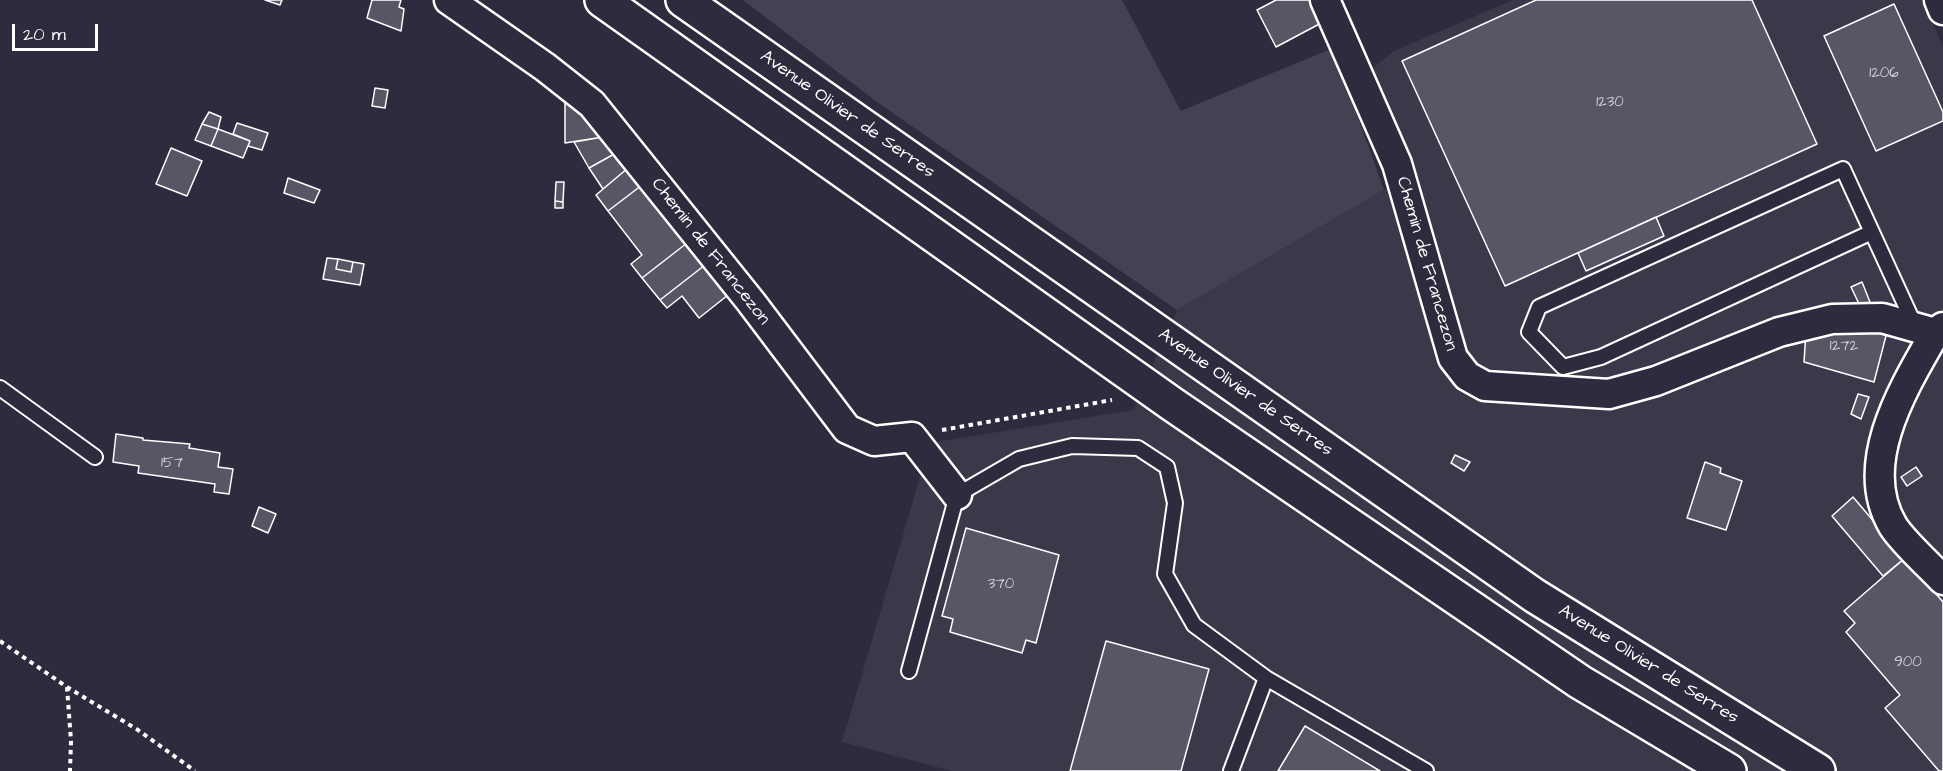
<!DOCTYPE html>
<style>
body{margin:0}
#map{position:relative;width:1943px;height:771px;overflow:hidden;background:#2f2a3d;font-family:"Architects Daughter",sans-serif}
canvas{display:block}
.scale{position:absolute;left:12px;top:24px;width:86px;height:27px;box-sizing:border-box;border:3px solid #fff;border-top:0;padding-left:8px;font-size:18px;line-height:21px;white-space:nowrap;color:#fff;-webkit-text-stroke:4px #2f2a3d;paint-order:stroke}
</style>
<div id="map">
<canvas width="1943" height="771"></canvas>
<div class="scale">20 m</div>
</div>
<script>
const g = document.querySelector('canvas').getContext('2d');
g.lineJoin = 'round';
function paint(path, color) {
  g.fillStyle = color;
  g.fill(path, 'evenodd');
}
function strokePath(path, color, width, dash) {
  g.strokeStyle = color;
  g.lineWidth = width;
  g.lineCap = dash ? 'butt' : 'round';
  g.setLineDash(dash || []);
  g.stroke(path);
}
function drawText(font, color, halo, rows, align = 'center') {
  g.font = font + ' "Architects Daughter",sans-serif';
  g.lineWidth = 4.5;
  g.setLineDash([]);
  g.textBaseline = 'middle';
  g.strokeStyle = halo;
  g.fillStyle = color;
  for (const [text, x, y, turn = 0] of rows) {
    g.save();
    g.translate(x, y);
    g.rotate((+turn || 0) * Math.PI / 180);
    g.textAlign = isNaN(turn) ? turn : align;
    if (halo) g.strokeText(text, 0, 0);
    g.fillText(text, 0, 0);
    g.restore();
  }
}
const built = new Path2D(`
 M1513 0H1922L1943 46V771H952L842 742 930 443 1133 410 1177 310 1410 175 1372 69 1394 51Z`);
const green = new Path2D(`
 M743 0H1122L1181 111 1333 48 1384 190 1177 310 877 102Z`);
const building = new Path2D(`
 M265 0H282L280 5Z
 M372 0H401L399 7 404 9 401 31 367 18Z
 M1276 0H1313L1325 21 1276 47 1257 10Z
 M1536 0H1752L1817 144 1505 286 1402 61Z
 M1894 4 1943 112V121L1876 151 1824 36Z
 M375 88 388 90 385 108 372 106Z
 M565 97 603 137 565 143Z
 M209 112 221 117 218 129 202 124Z
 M237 123 268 133 262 150 248 146 250 141 233 134Z
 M202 124 218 129 211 146 195 140Z
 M218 129 250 141 243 158 211 146Z
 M603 137 616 153 589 168 574 142Z
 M171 148 202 161 187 196 156 184Z
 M616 153 628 168 603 189 589 168Z
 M628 168 642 185 608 211 596 195Z
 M288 178 320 190 314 203 284 193Z
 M556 182H564L563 202 555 201Z
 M642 185 687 243 642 278 631 264 642 255 608 211Z
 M555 201 563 202V208H555Z
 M1656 217 1664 236 1586 271 1578 253Z
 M687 243 705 265 660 300 642 278Z
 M327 258 338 259 336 269 351 272 353 262 364 264 360 285 323 279Z
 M338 259 353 262 351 272 336 269Z
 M705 265 728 295 699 318 682 296 667 308 660 300Z
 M1862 282 1870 302 1860 306 1851 287Z
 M1806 332H1887L1874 382 1804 362Z
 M1858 394 1869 397 1861 419 1851 414Z
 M116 434 143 438V440L190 444 189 448 220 453 218 467 233 469 229 494 214 492 215 484 138 473 139 466 113 462Z
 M1455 455 1470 462 1464 471 1451 463Z
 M1705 462 1721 468 1720 473 1742 481 1726 530 1687 518Z
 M1916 467 1922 476 1907 486 1901 477Z
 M1853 497 1905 558 1883 576 1832 516Z
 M259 507 276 514 268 533 252 526Z
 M966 528 1059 555 1036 643 1026 640 1022 653 950 632 953 619 942 616Z
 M1905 558 1943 602V771H1939L1885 708 1900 695 1846 632 1855 623 1844 611Z
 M1106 641 1209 669 1181 771H1070Z
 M1305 726 1380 771H1278Z`);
const path = new Path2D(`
 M942 430 1112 400
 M0 641 67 687 138 730 195 771
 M67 687 71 741 70 771`);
const lane = new Path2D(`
 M1872 232 1601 357 1563 367 1529 332 1539 307 1843 169 1915 326
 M0 388 95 457
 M909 671 957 495 1019 459 1072 446 1138 448 1167 467 1175 503 1165 574 1194 625 1266 678
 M1231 771 1266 678 1426 771`);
const street = new Path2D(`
 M449 0 545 67 592 104 751 302 847 429 874 441 912 437 957 495
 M1325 0 1397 164 1453 358 1467 376 1485 386 1609 394 1656 381 1779 332 1832 319 1882 318 1935 333
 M1939 0 1943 10
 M1943 327 1935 333C1904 387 1856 464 1893 526 1903 542 1929 565 1943 580`);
const primary = new Path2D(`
 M602 0 1172 404 1580 682 1729 771
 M683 0 1535 596 1818 771`);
const numberNames = [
 ["1206",1884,74],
 ["1230",1610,103],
 ["1272",1844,347],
 ["157",172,464],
 ["370",1001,585],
 ["900",1908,663]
];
const streetNames = [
 ["Avenue Olivier de Serres",847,115,35],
 ["Chemin de Francezon",710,252,52],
 ["Chemin de Francezon",1426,264,74],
 ["Avenue Olivier de Serres",1245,393,35],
 ["Avenue Olivier de Serres",1648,665,32]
];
paint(built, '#3c3749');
paint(green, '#464152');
paint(building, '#595564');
strokePath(building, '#fff', 1.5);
strokePath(lane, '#fff', 18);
strokePath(street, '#fff', 33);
strokePath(primary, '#fff', 38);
strokePath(path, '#fff', 4, [4.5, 4.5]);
strokePath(lane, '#2f2a3d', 14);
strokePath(street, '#2f2a3d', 28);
strokePath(primary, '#2f2a3d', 33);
drawText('15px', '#d6d4d8', null, numberNames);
drawText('18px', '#fff', '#2f2a3d', streetNames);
</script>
